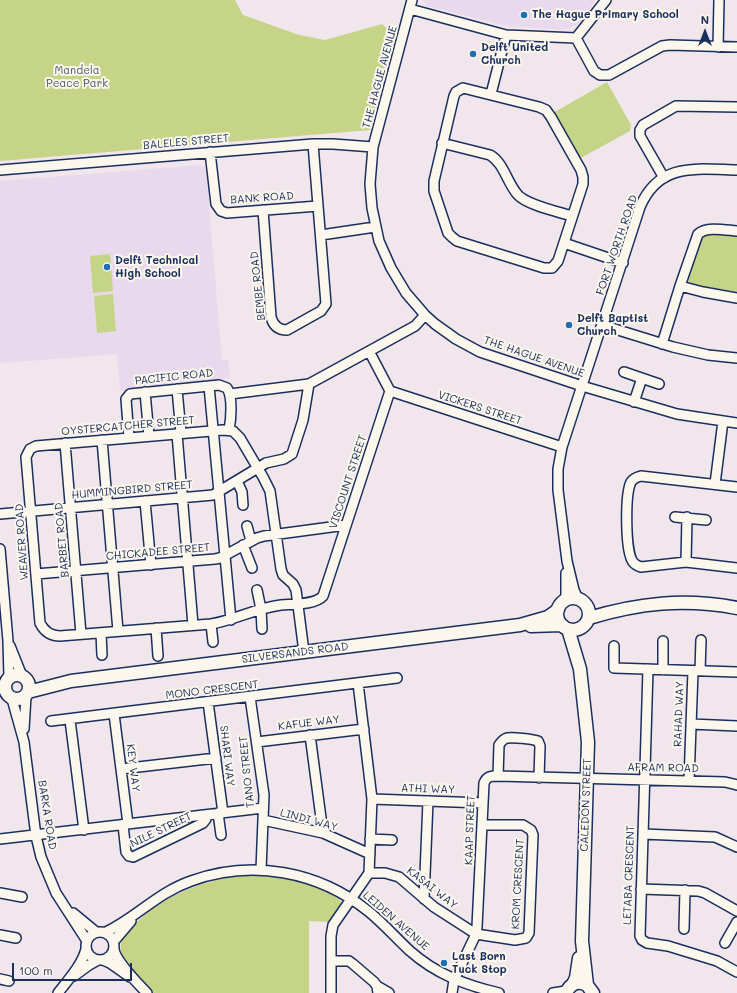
<!DOCTYPE html>
<style>
body{margin:0}
#map{position:relative;width:737px;height:993px;overflow:hidden;background:#f0e6ec;font-family:Mali,sans-serif}
canvas{display:block}
.north{position:absolute;left:685px;top:12px;width:40px;height:40px;-webkit-text-stroke:3px #fbf7ec;paint-order:stroke;rotate:0deg;font-size:11px;font-weight:700;line-height:16px;text-align:center;color:#1b2f5e}
.north::after{content:'';display:block;margin:auto;width:14px;height:18px;background:#1b2f5e;clip-path:polygon(50% 0,100% 100%,50% 72%,0 100%)}
.scale{position:absolute;left:12px;top:963px;width:120px;height:18px;box-sizing:border-box;border:2px solid #1b2f5e;border-top:0;padding-left:5px;font-size:12px;line-height:14px;white-space:nowrap;color:#1b2f5e;-webkit-text-stroke:3px #fbf7ec;paint-order:stroke}
</style>
<div id="map">
<canvas width="737" height="993"></canvas>
<div class="north">N</div>
<div class="scale">100 m</div>
</div>
<script>
const g = document.querySelector('canvas').getContext('2d');
g.lineJoin = 'round';
function paint(path, color) {
  g.fillStyle = color;
  g.fill(path, 'evenodd');
}
function strokePath(path, color, width, dash) {
  g.strokeStyle = color;
  g.lineWidth = width;
  g.lineCap = dash ? 'butt' : 'round';
  g.setLineDash(dash || []);
  g.stroke(path);
}
function drawText(font, color, halo, rows, align = 'center') {
  g.font = font + ' Mali,sans-serif';
  g.lineWidth = 4;
  g.setLineDash([]);
  g.textBaseline = 'middle';
  g.strokeStyle = halo;
  g.fillStyle = color;
  for (const [text, x, y, turn = 0] of rows) {
    g.save();
    g.translate(x, y);
    g.rotate((+turn || 0) * Math.PI / 180);
    g.textAlign = isNaN(turn) ? turn : align;
    if (halo) g.strokeText(text, 0, 0);
    g.fillText(text, 0, 0);
    g.restore();
  }
}
const built = new Path2D(`
 M423 0H596L578 24 564 30 506 26 427 6Z
 M201 165 206 169 222 360H228L230 378 120 391 117 354 2 363 0 362V181Z`);
const green = new Path2D(`
 M0 0H235L243 15 299 35 325 40 382 24 393 34 370 130 0 161Z
 M607 82 631 125 630 131 579 159 553 113Z
 M706 233 737 234V295L691 285 687 279 699 238Z
 M110 254 113 291 93 293 90 256Z
 M113 294 116 331 97 333 94 296Z
 M252 875C269 876 338 883 341 903 342 909 335 917 332 922L309 921V993H152C141 981 123 967 121 951 119 938 128 929 138 921 170 892 209 878 252 875Z`);
const street = new Path2D(`
 M412 0 373 147 370 184 372 208 379 241 391 268 406 293 425 315 435 324 456 339 480 352 582 386 677 414 737 423
 M410 9 506 35 576 38 606 0
 M576 38 594 71 600 75H609L662 46 670 45 737 47
 M718 47 719 0
 M463 88 539 107 546 110 551 117 581 170 583 177V184L558 261 552 268H544L457 241 452 237 448 233 434 191V181L454 96 456 92Z
 M491 94 506 35
 M442 143 490 155C504 163 507 183 518 195 527 205 559 212 572 216
 M210 152 216 204 221 211 227 213 318 206
 M0 170 313 144H333L373 147
 M664 178 640 136V130L643 125 676 106 737 107
 M263 210 271 317C273 325 278 330 287 330L321 311 326 304 313 144
 M321 235 375 227
 M564 243 623 263
 M680 286 703 292 737 298
 M602 325 673 347 708 355 737 358
 M662 344 680 286 698 234C707 226 725 230 737 231
 M624 372 659 384
 M209 386 231 620
 M177 389 181 433
 M390 391 562 447
 M145 392 149 436
 M230 394 309 384 415 326 425 315
 M634 402 642 378
 M177 434 193 625
 M129 438 126 399 130 394 219 385 227 388C233 397 231 420 229 430
 M102 440 118 631
 M65 443 81 634
 M237 481 242 492 243 505
 M715 484 723 421
 M737 487 641 476C637 477 633 479 631 482 625 494 625 552 633 562 635 565 638 566 641 567L686 562 737 568
 M145 501 151 565
 M0 514 213 495 266 463 284 459 292 454 303 420 309 384
 M675 517 706 520
 M247 526 251 541
 M243 545 252 568
 M0 549 8 641 9 677
 M686 562 687 517
 M36 574 215 559 220 558 257 538 264 536 346 525
 M257 590 261 609 262 629
 M578 599 574 590 567 561 558 490V469L562 447 640 207C659 162 696 169 737 170
 M564 602 566 595V573
 M211 624 213 642
 M156 628 158 656
 M101 633 102 655
 M10 646 22 676
 M614 646V668L737 672
 M304 652 296 590 293 584 283 575 281 569 270 491 263 477 240 438 233 431 223 430 36 446 30 449 26 457 40 623C44 631 50 636 60 636L211 624C235 620 256 608 281 605 293 604 315 605 323 596L390 391 369 351
 M648 669 640 936 642 940 647 943 668 946 717 961 737 972
 M663 670V641
 M700 671 701 640
 M250 697 264 795 261 870
 M12 699 24 742 36 836 41 857 56 893 87 941
 M208 702 223 813
 M114 714 128 824
 M70 720 84 830
 M51 721 397 678
 M691 724 737 726
 M24 729 26 696
 M310 735 323 833
 M257 742 364 729
 M121 769 216 758
 M498 776 499 745C501 742 503 739 507 738 514 737 531 739 538 741L540 746 539 778
 M689 781 693 671
 M372 799 483 803
 M218 813 221 835
 M263 820 323 833 370 854
 M123 825 126 852 129 856 133 857 203 823 206 819V815
 M643 834 715 837 737 847
 M0 839 263 808
 M370 839 392 840
 M369 873H385L399 877 434 907 476 934 515 940 526 938 529 933 533 835 531 830 523 825H482
 M641 889 698 891 705 893 737 911
 M0 893 22 897
 M424 899 428 801
 M73 913 96 932
 M684 929 685 890
 M86 946a14 14 0 1 1 28 0a14 14 0 1 1-28 0Z
 M106 932C137 917 157 893 191 881 252 859 318 871 368 911 383 923 396 938 410 951 436 974 465 985 499 993
 M0 935 16 938
 M114 941 131 921
 M725 943 737 922
 M114 949C115 960 139 985 147 993
 M103 960 110 963 130 977
 M331 961H349L353 964 374 982 377 986 378 993
 M74 976 89 965 98 960
 M0 979 9 981
 M377 986 389 993
 M58 993C68 980 82 965 86 949
 M331 993V936L333 925 369 873 372 799 358 683
 M452 993 454 980 476 934 477 927 484 783C487 776 491 776 498 776L725 782 737 785
 M553 993 566 991`);
const secondary = new Path2D(`
 M557 614a16 16 0 1 1 32 0a16 16 0 1 1-32 0Z
 M589 618C639 603 684 598 737 608
 M531 626 562 625
 M568 629 580 669 588 742 582 941 587 985
 M5 687a12 12 0 1 1 24 0a12 12 0 1 1-24 0Z
 M28 692 71 681 520 625 548 617 558 610
 M573 984 576 978 579 958
 M566 993C570 984 577 980 587 985L593 993`);
const markers = [
 [524,15,4,"#1f6fb2"],
 [473,54,4,"#1f6fb2"],
 [107,267,4,"#1f6fb2"],
 [569,325,4,"#1f6fb2"],
 [444,963,4,"#1f6fb2"]
];
const poiNames = [
 ["The Hague Primary School",532,15],
 ["Delft United",481,48],
 ["Church",481,61],
 ["Delft Technical",115,261],
 ["High School",115,274],
 ["Delft Baptist",577,319],
 ["Church",577,332],
 ["Last Born",452,957],
 ["Tuck Stop",452,970]
];
const parkNames = [
 ["Mandela",77,71],
 ["Peace Park",77,84]
];
const streetNames = [
 ["THE HAGUE AVENUE",380,77,-75],
 ["BALELES STREET",186,142,-5],
 ["BANK ROAD",262,198,-4],
 ["FORT WORTH ROAD",617,245,-71],
 ["BEMBE ROAD",258,286,-96],
 ["THE HAGUE AVENUE",534,357,19],
 ["PACIFIC ROAD",174,377,-6],
 ["VICKERS STREET",480,408,18],
 ["OYSTERCATCHER STREET",128,426,-5],
 ["VISCOUNT STREET",348,482,-72],
 ["HUMMINGBIRD STREET",132,490,-5],
 ["BARBET ROAD",62,540,-95],
 ["WEAVER ROAD",22,542,-94],
 ["CHICKADEE STREET",158,552,-5],
 ["SILVERSANDS ROAD",295,653,-7],
 ["MONO CRESCENT",212,690,-7],
 ["RAHAD WAY",679,714,-88],
 ["KAFUE WAY",309,723,-7],
 ["SHARI WAY",227,756,83],
 ["KEY WAY",133,768,83],
 ["AFRAM ROAD",663,768,1],
 ["TANO STREET",247,772,-96],
 ["ATHI WAY",428,789,2],
 ["CALEDON STREET",586,805,-88],
 ["BARKA ROAD",47,815,81],
 ["LINDI WAY",309,820,15],
 ["NILE STREET",161,830,-26],
 ["KAAP STREET",470,830,-88],
 ["LETABA CRESCENT",629,875,-88],
 ["KROM CRESCENT",518,884,-87],
 ["KASAI WAY",432,888,38],
 ["LEIDEN AVENUE",396,921,41]
];
paint(built, '#e8daec');
paint(green, '#c6d488');
strokePath(street, '#1b2f5e', 12);
strokePath(secondary, '#1b2f5e', 15);
strokePath(street, '#fbf7ec', 9);
strokePath(secondary, '#fbf7ec', 12);
for (const [x, y, r, color] of markers) {
  const dot = new Path2D();
  dot.arc(x, y, r, 0, 2 * Math.PI);
  g.fillStyle = color;
  g.fill(dot);
  strokePath(dot, '#fbf7ec', 1.5);
}
drawText('bold 11px', '#1b2f5e', '#fbf7ec', poiNames, 'left');
drawText('11px', '#465868', '#fbf7ec', parkNames);
drawText('11px', '#1b2f5e', '#fbf7ec', streetNames);
</script>
